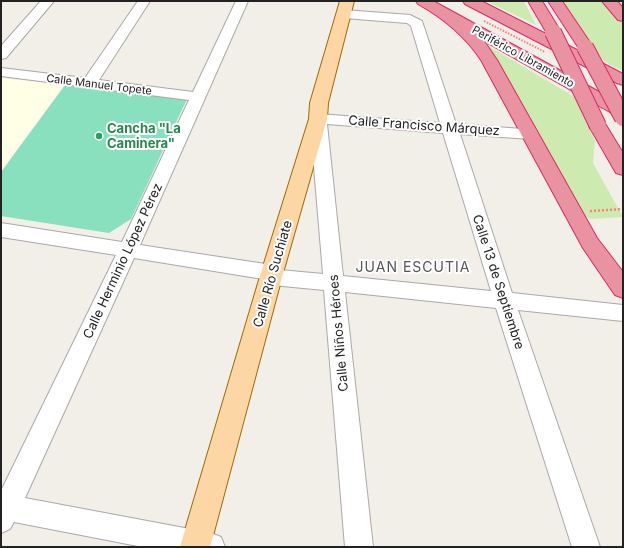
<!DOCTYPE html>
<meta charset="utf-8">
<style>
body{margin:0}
#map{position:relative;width:624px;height:548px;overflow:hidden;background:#f2efe9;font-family:Inter,sans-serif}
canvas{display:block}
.frame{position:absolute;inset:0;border:2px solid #222;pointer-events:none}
</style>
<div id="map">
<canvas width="624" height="548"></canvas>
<div class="frame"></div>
</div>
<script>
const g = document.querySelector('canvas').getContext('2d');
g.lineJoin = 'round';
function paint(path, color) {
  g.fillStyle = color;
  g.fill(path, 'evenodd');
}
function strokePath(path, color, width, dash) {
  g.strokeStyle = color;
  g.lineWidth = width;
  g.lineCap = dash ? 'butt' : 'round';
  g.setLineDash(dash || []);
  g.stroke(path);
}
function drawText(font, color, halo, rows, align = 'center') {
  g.font = font + ' Inter,sans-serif';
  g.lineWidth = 4;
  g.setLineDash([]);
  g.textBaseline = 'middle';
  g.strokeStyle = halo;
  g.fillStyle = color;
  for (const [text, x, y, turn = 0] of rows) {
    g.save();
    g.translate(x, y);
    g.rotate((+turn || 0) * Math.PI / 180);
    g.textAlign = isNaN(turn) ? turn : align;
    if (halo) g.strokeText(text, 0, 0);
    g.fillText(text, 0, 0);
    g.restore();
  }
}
const education = new Path2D(`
 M1 78 65 85 1 172Z`);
const grass = new Path2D(`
 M486 1H524L536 25Z
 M561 1H603L623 23V71L605 62Z
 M485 44 575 97 595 141 593 163 623 217 591 219 584 216Z`);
const pitch = new Path2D(`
 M65 85 187 99 131 219 109 233 1 216V172Z`);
const path = new Path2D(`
 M590 211 623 209`);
const minor = new Path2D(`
 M41 1H54L6 58 1 59V46Z
 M138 1H150L99 80 193 92 236 1H248L140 245 272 265 279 268 280 270 323 274 310 119 312 116 318 114 440 123 411 26 407 23 344 18 339 17 337 14 339 11 344 10 410 15 422 21 456 124 536 130 538 134 536 138 530 139 460 134 512 293 623 305V321L518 310 600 547H572L496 308 345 292 373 547H345L324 290 272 285 265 282 263 279 134 258 25 498 211 533 221 537 225 547H143L14 522 10 529 1 533V491L116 255 1 237V223L122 242 189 100 1 76V68L85 78ZM327 124 443 133 491 291 343 276Z`);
const major = new Path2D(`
 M340 1H354L328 103 327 119 283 273 210 547H180L261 273 309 119 310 103Z`);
const highway = new Path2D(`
 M416 1H433L623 105V117L617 116 484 41 497 60 597 238 623 272V298L615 295 583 248 481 60C465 36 443 18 418 4Z
 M463 1H481L548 35 528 1H542L561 32 558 35 553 37 548 35 623 74V85L617 83 465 4Z
 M548 1H562L593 47 590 50 585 52 580 50Z
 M602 1H617L623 8V21L618 20Z
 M598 121 604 122 623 153V175L616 173 589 126 592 122Z`);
const pathBridge = new Path2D(`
 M484 21 545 52`);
const highwayBridge = new Path2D(`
 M553 32 598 126
 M585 47 623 118`);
const markers = [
 [99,136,4,"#2e9e5b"]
];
const farStreetnames = [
 ["Periférico Libramiento",523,57,29],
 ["Calle Manuel Topete",99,85,7]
];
const streetNames = [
 ["Calle Francisco Márquez",424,126,4],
 ["Calle Herminio López Pérez",123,261,-65],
 ["Calle Río Suchiate",273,274,-74],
 ["Calle 13 de Septiembre",498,282,72],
 ["Calle Niños Héroes",339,333,-95]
];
const leisureNames = [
 ["Cancha \"La",107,129],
 ["Caminera\"",107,144]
];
const neighbourhoodNames = [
 ["JUAN ESCUTIA",413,268]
];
paint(education, '#ffffe5');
paint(grass, '#cdebb0');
paint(pitch, '#88e0be');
strokePath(minor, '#a9a9a9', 2);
strokePath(major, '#a06b00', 2);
strokePath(highway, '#dc2a67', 2);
strokePath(path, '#fa8072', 2.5, [2, 2]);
paint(minor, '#fff');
paint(major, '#fcd6a4');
paint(highway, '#e892a2');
strokePath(highwayBridge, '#dc2a67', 18, []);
strokePath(pathBridge, '#fa8072', 2, [1.5, 1.5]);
strokePath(highwayBridge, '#e892a2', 16);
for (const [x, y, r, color] of markers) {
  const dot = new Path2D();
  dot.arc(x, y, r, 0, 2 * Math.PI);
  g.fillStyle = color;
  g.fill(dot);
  strokePath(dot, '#fff', 1.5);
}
drawText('11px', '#222', '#fff', farStreetnames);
drawText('13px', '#222', '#fff', streetNames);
drawText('bold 13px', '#27864d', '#fff', leisureNames, 'left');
g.letterSpacing = '1px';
drawText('14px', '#555', '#fff', neighbourhoodNames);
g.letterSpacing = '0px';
</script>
